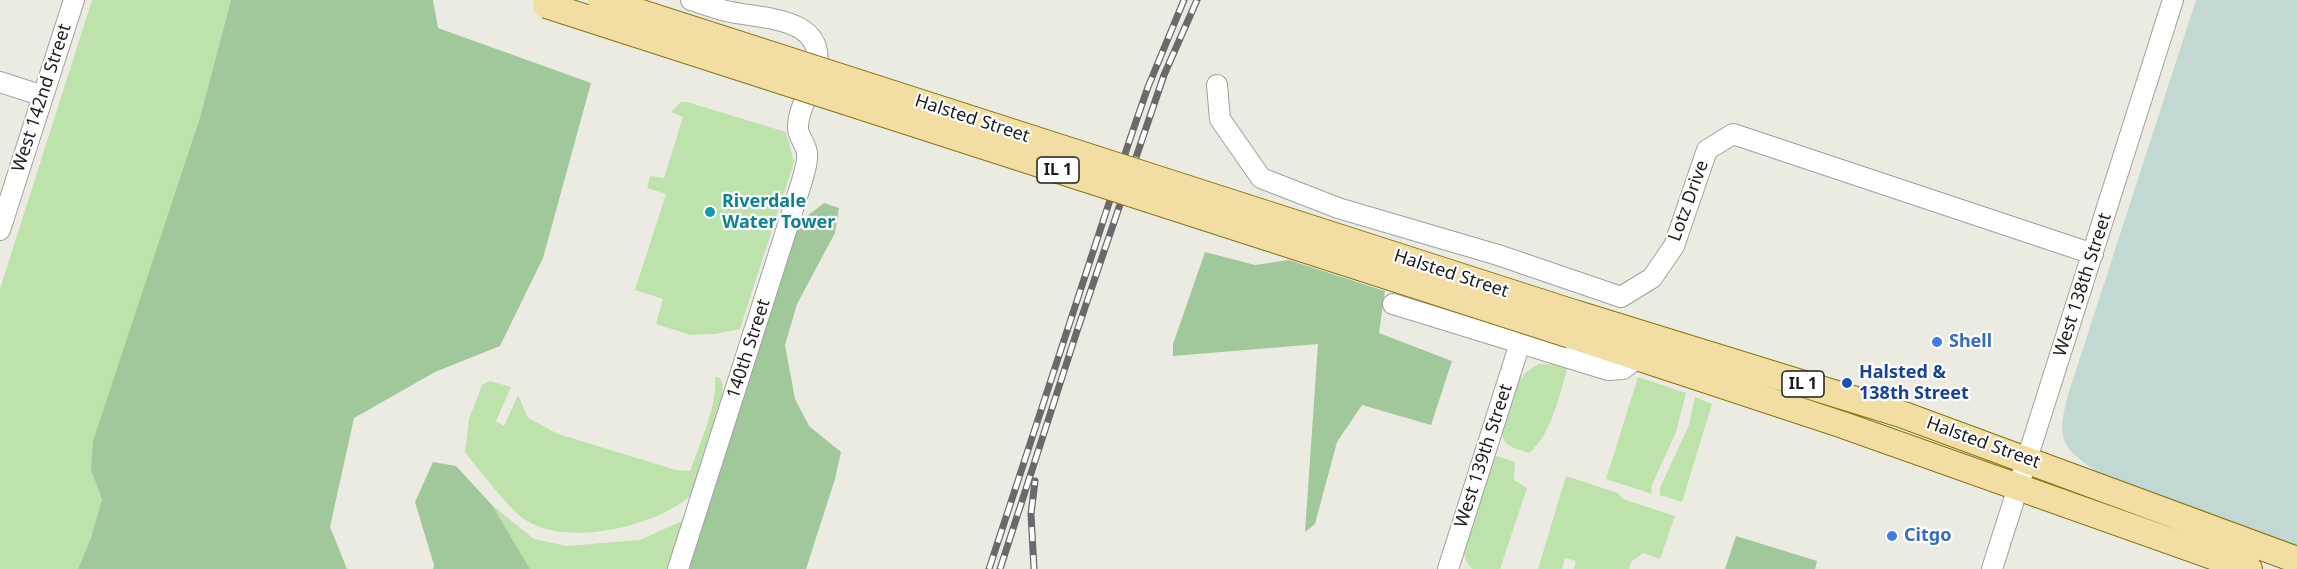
<!DOCTYPE html>
<style>
body{margin:0}
canvas{display:block;background:#ecebe2}
</style>
<canvas width="2297" height="569"></canvas>
<script>
const g = document.querySelector('canvas').getContext('2d');
g.lineJoin = 'round';
function paint(path, color) {
  g.fillStyle = color;
  g.fill(path, 'evenodd');
}
function strokePath(path, color, width, dash) {
  g.strokeStyle = color;
  g.lineWidth = width;
  g.lineCap = dash ? 'butt' : 'round';
  g.setLineDash(dash || []);
  g.stroke(path);
}
function drawText(font, color, halo, rows, align = 'center') {
  g.font = font + ' "Noto Sans",sans-serif';
  g.lineWidth = 4.5;
  g.setLineDash([]);
  g.textBaseline = 'middle';
  g.strokeStyle = halo;
  g.fillStyle = color;
  for (const [text, x, y, turn = 0] of rows) {
    g.save();
    g.translate(x, y);
    g.rotate((+turn || 0) * Math.PI / 180);
    g.textAlign = isNaN(turn) ? turn : align;
    if (halo) g.strokeText(text, 0, 0);
    g.fillText(text, 0, 0);
    g.restore();
  }
}
const grass = new Path2D(`
 M92 0H231L199 121 91 470 102 499 91 538 78 569H0V289Z
 M681 102H687L786 132 794 162 740 329 715 334 691 335 656 324 663 299 635 290 666 194 647 188 650 176 664 178 683 117 671 112Z
 M1540 364 1568 366C1559 395 1553 432 1529 453 1521 450 1508 448 1504 440 1498 431 1512 391 1518 382 1524 374 1531 367 1540 364Z
 M715 377H719L723 384 722 396 692 494C659 526 569 547 527 521 511 512 485 476 471 460L465 452 469 419 482 385 490 381 511 387 496 421 504 426 518 395 528 418 558 434 676 470 690 471C699 445 718 404 715 377Z
 M1638 377 1686 393 1676 432 1651 487 1652 494 1606 479Z
 M1695 397 1712 404 1682 502 1660 495V488L1689 425Z
 M1497 456 1515 462 1514 480 1527 488 1500 569H1472L1466 561 1463 551 1493 458Z
 M1566 476 1618 493 1623 499 1675 516 1660 559 1643 553 1631 562 1629 569H1574L1576 561 1565 558 1562 569H1538Z
 M492 505 534 539 567 546 640 540 684 520 668 569H530Z`);
const forest = new Path2D(`
 M231 0H433L438 28 591 83 543 258 500 346 435 372 354 418 330 527 347 569H78L91 538 102 499 91 470 93 441 199 121Z
 M824 203 839 208 835 233 797 304 785 345 795 399 809 426 841 452 835 479 806 569H685L777 277 802 220Z
 M1205 252 1255 265 1289 260 1385 291 1379 333 1452 361 1431 425 1362 405 1337 442 1315 524 1305 532 1318 344 1173 356V344Z
 M433 462 456 466 492 505 530 569H433L434 565 415 502Z
 M1736 536 1817 561 1815 569H1725Z`);
const wetland = new Path2D(`
 M2196 0H2297V550L2099 473C2061 448 2056 440 2068 395Z`);
const minor = new Path2D(`
 M0 82 43 96
 M1217 85 1220 119 1261 178 1338 208 1498 255 1621 297 1652 278 1674 246 1707 150 1733 134 2093 254
 M0 230 74 0
 M1393 304 1608 370 1623 369 1639 357
 M678 569 802 181C804 173 808 162 807 154 807 145 798 137 798 128 797 110 814 84 817 66 824 17 764 19 731 12 718 10 704 4 691 0
 M1448 569 1520 343
 M1992 569 2173 0`);
const major = new Path2D(`
 M1577 314 1901 414 2297 560
 M1570 335 1843 425 2249 569`);
const rail = new Path2D(`
 M989 569 1130 139 1148 87 1184 0
 M1000 569 1077 331 1164 75 1197 0
 M1034 569 1031 514 1035 481`);
const majorBridge = new Path2D(`
 M601 0 1577 314
 M546 5 1570 335`);
const markers = [
 [710,212,6,"#0f9aa8"],
 [1937,342,6,"#3f7fe0"],
 [1847,383,6,"#1a4fb4"],
 [1892,536,6,"#3f7fe0"]
];
const shields = [
 [1058,170,42],
 [1803,384,42]
];
const shieldNames = [
 ["IL 1",1058,170],
 ["IL 1",1803,384]
];
const streetNames = [
 ["West 142nd Street",42,98,-72],
 ["Halsted Street",972,119,18],
 ["Lotz Drive",1689,201,-70],
 ["Halsted Street",1451,274,18],
 ["West 138th Street",2083,285,-72],
 ["140th Street",749,349,-72],
 ["Halsted Street",1983,443,20],
 ["West 139th Street",1484,456,-72]
];
const cultureNames = [
 ["Riverdale",722,202],
 ["Water Tower",722,223]
];
const shopNames = [
 ["Shell",1949,342],
 ["Citgo",1904,536]
];
const transitNames = [
 ["Halsted &",1859,373],
 ["138th Street",1859,394]
];
paint(grass, '#bde2ac');
paint(forest, '#a0c89b');
paint(wetland, '#c1d9d2');
strokePath(minor, '#a0a0a0', 22);
strokePath(major, '#85740e', 28);
strokePath(minor, '#fff', 20);
strokePath(major, '#f2dea2', 26);
strokePath(rail, '#6a6a6a', 7);
strokePath(rail, '#fff', 4.5, [14]);
strokePath(majorBridge, '#85740e', 28, []);
strokePath(majorBridge, '#f2dea2', 26);
for (const [x, y, r, color] of markers) {
  const dot = new Path2D();
  dot.arc(x, y, r, 0, 2 * Math.PI);
  g.fillStyle = color;
  g.fill(dot);
  strokePath(dot, '#fff', 2);
}
for (const [x, y, w] of shields) {
  const box = new Path2D();
  box.roundRect(x - w / 2, y - 13, w, 26, 4.5);
  g.fillStyle = '#fff';
  g.fill(box);
  strokePath(box, '#1c1c1c', 1.5);
}
drawText('bold 16px', '#1c1c1c', null, shieldNames);
drawText('18px', '#1c1c1c', '#fff', streetNames);
drawText('bold 18px', '#0d838f', '#fff', cultureNames, 'left');
drawText('bold 18px', '#366cbe', '#fff', shopNames, 'left');
drawText('bold 18px', '#164399', '#fff', transitNames, 'left');
</script>
